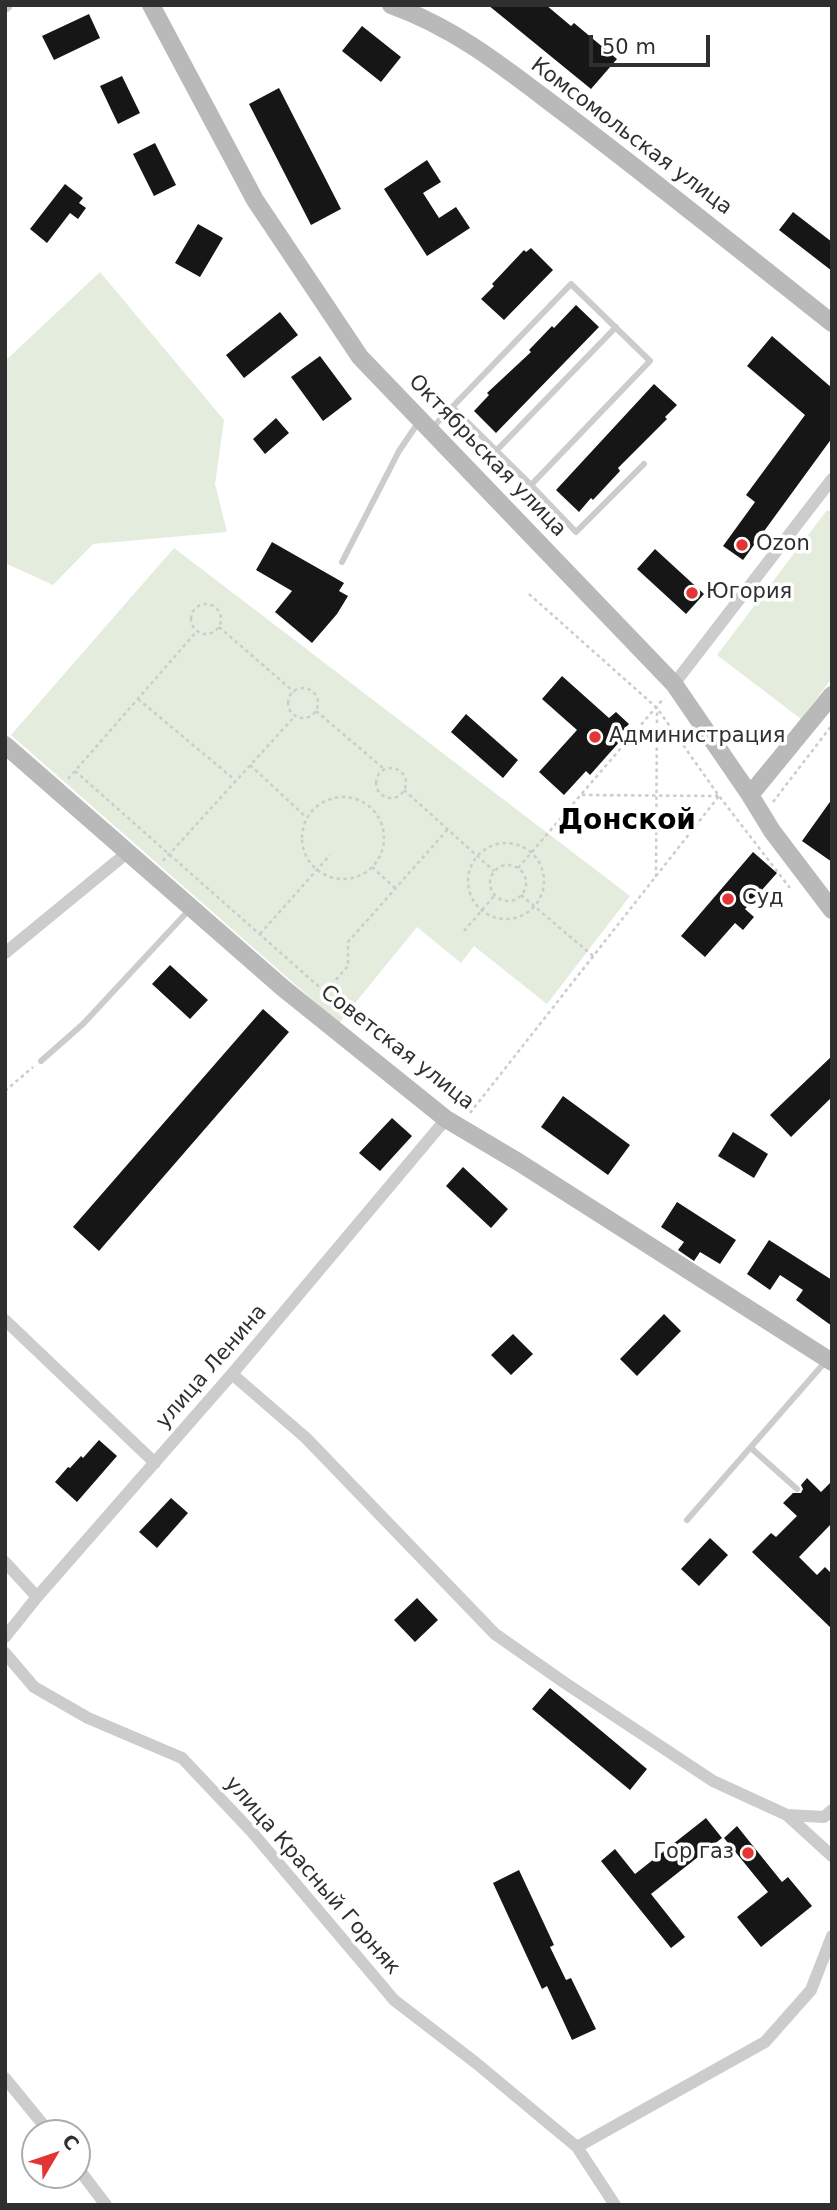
<!DOCTYPE html>
<meta charset="utf-8">
<style>
body{margin:0}
#map{position:relative;width:837px;height:2210px;overflow:hidden;background:#fff;font-family:"DejaVu Sans",sans-serif}
canvas{display:block}
.frame{position:absolute;inset:0;border:7px solid #2f2f2f;pointer-events:none}
.north{position:absolute;left:21px;top:2119px;width:70px;height:70px;box-sizing:border-box;background:#fff;border:2px solid #acacac;border-radius:50%;rotate:51deg;font-size:19px;font-weight:700;line-height:28px;text-align:center;color:#2f2f2f}
.north::after{content:'';display:block;margin:auto;width:24px;height:32px;background:#e33535;clip-path:polygon(50% 0,100% 100%,50% 72%,0 100%)}
.scale{position:absolute;left:589px;top:35px;width:121px;height:32px;box-sizing:border-box;border:4px solid #2f2f2f;border-top:0;padding-left:9px;font-size:21px;line-height:24px;white-space:nowrap;color:#2f2f2f;-webkit-text-stroke:5px #fff;paint-order:stroke}
</style>
<div id="map">
<canvas width="837" height="2210"></canvas>
<div class="frame"></div>
<div class="north">С</div>
<div class="scale">50 m</div>
</div>
<script>
const g = document.querySelector('canvas').getContext('2d');
g.lineJoin = 'round';
function paint(path, color) {
  g.fillStyle = color;
  g.fill(path, 'evenodd');
}
function strokePath(path, color, width, dash) {
  g.strokeStyle = color;
  g.lineWidth = width;
  g.lineCap = dash ? 'butt' : 'round';
  g.setLineDash(dash || []);
  g.stroke(path);
}
function drawText(font, color, halo, rows, align = 'center') {
  g.font = font + ' "DejaVu Sans",sans-serif';
  g.lineWidth = 7;
  g.setLineDash([]);
  g.textBaseline = 'middle';
  g.strokeStyle = halo;
  g.fillStyle = color;
  for (const [text, x, y, turn = 0] of rows) {
    g.save();
    g.translate(x, y);
    g.rotate((+turn || 0) * Math.PI / 180);
    g.textAlign = isNaN(turn) ? turn : align;
    if (halo) g.strokeText(text, 0, 0);
    g.fillText(text, 0, 0);
    g.restore();
  }
}
const green = new Path2D(`
 M100 272 224 420 215 484 227 532 93 544 53 585 5 563V361Z
 M827 510 832 513V678L801 719 717 655Z
 M174 548 630 896 547 1004 474 946 461 963 417 927 339 1023 11 735Z`);
const building = new Path2D(`
 M488 5H546L571 26 574 23 617 59 591 89Z
 M89 14 100 38 54 60 42 36Z
 M362 26 401 57 381 82 342 51Z
 M122 76 140 113 118 124 100 86Z
 M279 88 341 209 311 225 249 104Z
 M155 143 176 185 154 196 133 154Z
 M427 160 441 182 423 193 439 218 456 207 470 228 427 256 384 189Z
 M65 184 83 198 79 203 86 208 78 219 70 213 47 243 30 229Z
 M793 212 832 242V271L779 230Z
 M198 224 223 238 200 277 175 263Z
 M531 248 553 270 504 320 481 299 494 286 492 284 524 250 526 252Z
 M576 305 599 327 496 433 474 411 489 395 487 393 531 352 529 350 552 326 554 328Z
 M280 312 298 335 244 378 226 355Z
 M772 336 832 388V438L743 560 723 546 755 502 746 495 805 415 747 366Z
 M320 356 352 399 323 421 291 377Z
 M654 384 677 405 665 417 667 419 618 468 620 471 593 500 591 498 579 512 556 490Z
 M276 418 289 433 265 454 253 439Z
 M272 542 344 583 339 591 348 596 337 614 312 643 275 612 292 591 256 570Z
 M655 549 704 594 686 614 637 569Z
 M562 676 609 718 616 712 629 724 618 736 622 739 590 775 586 771 564 795 539 772 577 730 542 699Z
 M466 714 518 760 503 778 451 732Z
 M832 799V862L802 841Z
 M753 852 777 873 745 909 754 917 743 930 735 923 705 957 681 936Z
 M170 965 208 1000 190 1019 152 984Z
 M263 1009 289 1032 99 1251 73 1227Z
 M832 1056V1097L791 1137 770 1115Z
 M563 1096 630 1145 608 1175 541 1127Z
 M392 1118 412 1136 380 1171 359 1153Z
 M733 1132 768 1154 754 1178 718 1156Z
 M463 1167 508 1209 491 1228 446 1186Z
 M677 1202 736 1240 720 1264 700 1252 694 1261 678 1250 684 1242 661 1227Z
 M769 1240 832 1280V1326L796 1300 803 1290 780 1275 770 1290 747 1274Z
 M664 1314 681 1331 637 1376 620 1359Z
 M513 1334 533 1354 511 1375 491 1355Z
 M99 1440 117 1456 77 1502 55 1482 68 1467 70 1468 81 1456 83 1458Z
 M807 1478 821 1492 832 1481V1523L799 1557 817 1575 825 1567 832 1574V1629L752 1552 771 1533 776 1537 797 1516 783 1503 793 1493H801L803 1489 801 1485Z
 M171 1498 188 1513 157 1548 139 1532Z
 M710 1538 728 1555 699 1586 681 1569Z
 M417 1598 438 1620 415 1642 394 1620Z
 M550 1688 647 1769 630 1790 532 1709Z
 M706 1818 722 1838 651 1894 685 1937 671 1948 601 1861 615 1849 635 1874Z
 M737 1826 782 1882 788 1877 812 1906 761 1947 737 1917 768 1892 724 1838Z
 M519 1870 554 1945 550 1947 566 1980 571 1978 596 2029 572 2040 547 1986 542 1989 493 1883Z`);
const path = new Path2D(`
 M529 594 657 708 719 796 790 888
 M191 619a15 15 0 1 1 30 0a15 15 0 1 1-30 0Z
 M219 627 294 692
 M288 703a15 15 0 1 1 30 0a15 15 0 1 1-30 0Z
 M138 699 235 780
 M316 711 383 768
 M250 765 306 817
 M376 783a15 15 0 1 1 30 0a15 15 0 1 1-30 0Z
 M75 771 325 992 348 966V942L448 829
 M68 779 197 631
 M404 790 494 871
 M582 795 719 796
 M302 838a41 41 0 1 1 82 0a41 41 0 1 1-82 0Z
 M773 802 832 725
 M468 881a38 38 0 1 1 76 0a38 38 0 1 1-76 0Z
 M163 861 295 716
 M490 883a18 18 0 1 1 36 0a18 18 0 1 1-36 0Z
 M372 867 395 888
 M518 868 664 698
 M656 877 657 708
 M521 895 593 956
 M464 931 495 895
 M260 934 330 855
 M5 1091 33 1067
 M470 1113 719 796`);
const lane = new Path2D(`
 M432 428 571 284 650 361 531 485 452 407
 M496 451 616 327
 M531 485 576 532 644 464
 M342 562 399 451 418 423
 M41 1061 83 1024 190 909
 M751 1448 797 1489
 M687 1520 826 1361`);
const street = new Path2D(`
 M5 7 7 5
 M674 684 832 479
 M5 953 128 852
 M5 1320 155 1463
 M232 1374 306 1438 495 1634 565 1683 713 1781 787 1815 824 1817 832 1810
 M5 1562 37 1597
 M5 1637 37 1597 232 1374 446 1119
 M5 1653 34 1687 88 1718 182 1758 252 1832 394 2000 476 2063 577 2147
 M787 1815 832 1856
 M5 2078 50 2133
 M77 2167 106 2205
 M615 2205 577 2147 765 2042 811 1990 832 1936`);
const secondary = new Path2D(`
 M151 5 255 200 360 357 674 684 750 795 772 831 832 910
 M391 5C461 30 512 74 571 118 659 185 745 254 832 323
 M5 745 283 988 446 1119 520 1163 832 1362
 M750 795 832 695`);
const markers = [
 [742,545,7,"#e33535"],
 [692,593,7,"#e33535"],
 [595,737,7,"#e33535"],
 [728,899,7,"#e33535"],
 [748,1853,7,"#e33535"]
];
const streetNames = [
 ["Комсомольская улица",631,137,37],
 ["Октябрьская улица",487,456,46],
 ["Советская улица",397,1048,38],
 ["улица Ленина",212,1367,-49],
 ["улица Красный Горняк",312,1876,49]
];
const poiNames = [
 ["Ozon",756,545],
 ["Югория",706,593],
 ["Администрация",609,737],
 ["Суд",742,899],
 ["Гор газ",734,1853,"right"]
];
const districtNames = [
 ["Донской",627,822]
];
paint(green, '#e4ecde');
paint(building, '#161616');
strokePath(path, '#ccc', 2.5, [3.5, 3.5]);
strokePath(lane, '#ccc', 6);
strokePath(street, '#ccc', 12);
strokePath(secondary, '#b9b9b9', 18);
for (const [x, y, r, color] of markers) {
  const dot = new Path2D();
  dot.arc(x, y, r, 0, 2 * Math.PI);
  g.fillStyle = color;
  g.fill(dot);
  strokePath(dot, '#fff', 2.5);
}
drawText('21px', '#2f2f2f', '#fff', streetNames);
drawText('21px', '#2f2f2f', '#fff', poiNames, 'left');
drawText('bold 28px', '#000', '#fff', districtNames);
</script>
